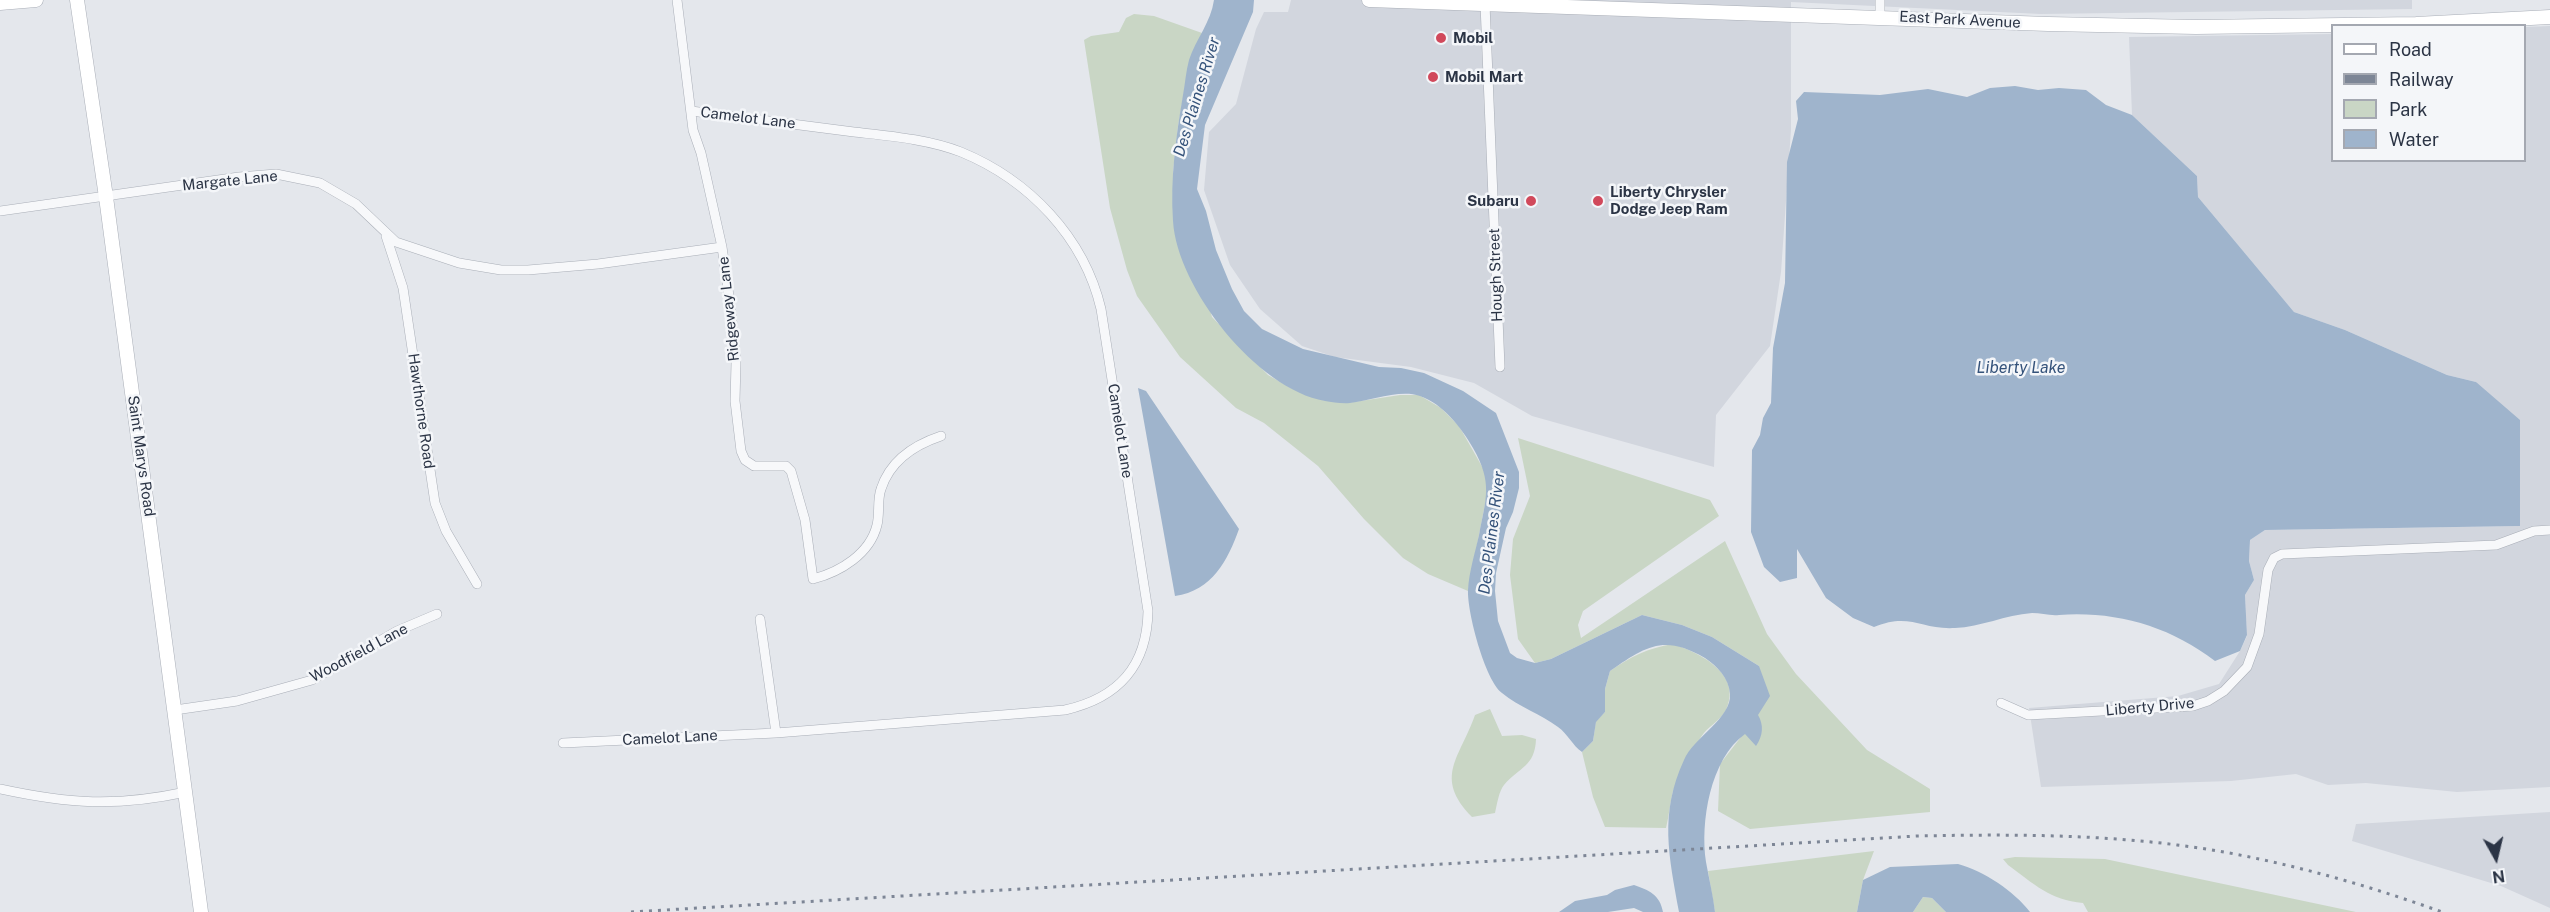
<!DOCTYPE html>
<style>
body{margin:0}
#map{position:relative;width:2550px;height:912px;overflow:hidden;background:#e4e7ec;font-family:"Public Sans",sans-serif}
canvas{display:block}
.legend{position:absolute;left:2331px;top:24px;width:195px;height:138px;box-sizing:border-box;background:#f4f6f9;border:2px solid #a4a8b1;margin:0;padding:8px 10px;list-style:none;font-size:18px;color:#2b3445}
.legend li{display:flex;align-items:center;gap:12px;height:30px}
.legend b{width:30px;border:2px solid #a4a8b1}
.north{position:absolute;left:2466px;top:828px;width:60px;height:60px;-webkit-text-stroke:4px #f4f6f9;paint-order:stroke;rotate:172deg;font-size:16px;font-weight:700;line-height:24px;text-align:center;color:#2b3445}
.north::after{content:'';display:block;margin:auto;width:21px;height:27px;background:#2b3445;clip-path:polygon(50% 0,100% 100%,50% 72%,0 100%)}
</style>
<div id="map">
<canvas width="2550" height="912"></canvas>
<ul class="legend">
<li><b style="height:8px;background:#fff"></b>Road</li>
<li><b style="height:8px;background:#7d8696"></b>Railway</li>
<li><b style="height:16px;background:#c9d6c5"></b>Park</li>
<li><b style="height:16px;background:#9fb4cc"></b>Water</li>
</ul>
<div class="north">N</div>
</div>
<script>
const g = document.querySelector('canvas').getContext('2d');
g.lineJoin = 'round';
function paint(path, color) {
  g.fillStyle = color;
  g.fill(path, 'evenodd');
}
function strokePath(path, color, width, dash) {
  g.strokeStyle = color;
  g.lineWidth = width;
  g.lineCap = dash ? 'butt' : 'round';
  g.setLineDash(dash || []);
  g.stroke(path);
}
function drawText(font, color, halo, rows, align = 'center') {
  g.font = font + ' "Public Sans",sans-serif';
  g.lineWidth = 5;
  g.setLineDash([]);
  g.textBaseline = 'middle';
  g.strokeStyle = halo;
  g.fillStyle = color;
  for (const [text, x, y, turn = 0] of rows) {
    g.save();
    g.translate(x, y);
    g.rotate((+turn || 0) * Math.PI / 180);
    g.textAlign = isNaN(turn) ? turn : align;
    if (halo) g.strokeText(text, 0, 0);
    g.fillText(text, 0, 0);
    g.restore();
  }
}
const built = new Path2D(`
 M1291 0H2412V9L2041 14 1791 2V130L1781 272 1770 346 1716 415 1714 467 1532 416 1474 383 1411 367 1335 357 1302 346 1260 309 1230 265 1204 190 1209 132 1236 104 1256 29 1264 12H1288Z
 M2550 26V787L2457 792 2366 783 2328 785 2296 774 2231 781 2041 787 2029 708 2178 696 2219 684 2240 651 2247 636 2245 595 2254 580 2249 561 2250 540 2265 530 2520 526 2476 382 2447 375 2345 330 2294 312 2198 197 2197 176 2132 115 2129 37 2332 34V160H2524L2525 27Z
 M2550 812V908L2501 886 2352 841 2356 824Z`);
const green = new Path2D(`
 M1134 14 1154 16 1202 33 1190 59 1178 126 1173 172 1212 317 1268 375 1291 388 1322 400 1347 403 1400 395H1419L1441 408 1459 426 1484 470 1488 489 1468 591 1428 574 1403 558 1364 519 1318 466 1264 423 1236 408 1180 357 1137 296 1127 270 1110 208 1084 40 1091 36 1119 32 1126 18Z
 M1518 438 1710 500 1719 516 1583 611 1578 625 1581 638 1725 541 1767 634 1796 674 1867 750 1930 789V812L1750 829 1718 811 1720 764 1758 715 1759 666 1712 637 1682 625 1642 615 1551 659 1535 663 1518 639 1510 575 1513 539 1530 496Z
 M1673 644C1700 653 1743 674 1726 710 1720 721 1707 727 1701 737 1691 753 1679 774 1673 791 1670 803 1669 816 1666 828L1605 827 1593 797 1582 752 1593 741 1596 721 1605 712V689L1610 671C1630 657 1648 648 1673 644Z
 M1490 709 1502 736 1522 735 1536 739C1535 767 1519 767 1504 785 1499 791 1497 804 1495 813L1472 817C1433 777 1460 758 1475 715Z
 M1874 851 1863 880 1857 912H1715L1708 871Z
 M2015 857 2105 859 2356 912H2088L2083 903C2050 900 2034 884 2008 865L2003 859Z
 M1923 897 1932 898 1946 912H1913Z`);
const water = new Path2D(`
 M1214 0H1254L1253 12 1205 125 1197 189 1206 211 1216 250 1232 289 1244 311 1262 329 1303 349 1379 367 1401 368 1424 373 1463 391 1496 413 1519 472V488L1513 512 1506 528 1496 573 1495 591 1498 621 1510 653 1517 658 1535 663 1551 659 1642 615 1682 625 1712 637 1759 666 1770 696 1758 715C1764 725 1763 736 1756 746L1745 734C1710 759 1700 823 1706 862 1709 879 1713 895 1715 912H1679C1669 856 1659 814 1684 760 1693 738 1732 718 1730 694 1729 678 1717 666 1705 658 1664 634 1646 646 1610 671L1605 689V712L1596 722 1593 741 1582 752C1572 745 1568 734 1558 727 1541 714 1519 707 1502 693 1485 680 1467 612 1468 590 1469 572 1475 553 1479 535 1486 498 1493 483 1473 448 1461 427 1443 404 1420 396 1399 389 1371 401 1350 403 1342 404 1332 402 1325 401 1257 389 1177 288 1173 221 1170 179 1176 136 1183 95 1185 84 1186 71 1189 60 1196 39 1211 22 1214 0Z
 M2015 86 2038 90 2059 88 2086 90 2106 105 2132 115 2197 176 2198 197 2294 312 2345 330 2447 375 2476 382 2520 420V526L2265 530 2250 540 2249 561 2254 580 2245 595 2247 635 2240 651 2215 661C2169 626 2116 611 2059 615 2050 616 2041 613 2032 613 2005 615 1981 627 1955 628 1921 630 1910 612 1874 627L1853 618 1826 598 1797 549V578L1780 582 1764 567 1751 532 1752 450 1760 435 1763 418 1771 403 1773 348 1785 283 1787 162 1798 119 1796 101 1804 92 1880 95 1928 89 1967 97 1990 88Z
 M1138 388 1146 391 1239 529C1228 560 1212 591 1175 596Z
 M1958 864C1984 871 2014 891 2030 912H1946L1932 898 1923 897 1913 912H1857L1863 880 1890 867Z
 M1634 885C1649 890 1660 895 1663 912H1643L1634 908 1608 912H1559L1575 901 1607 895 1615 890Z`);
const street = new Path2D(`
 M677 0 693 130 701 153 722 247 731 310 736 363 735 401 741 451 745 460 754 466H786L791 471 805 520 813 579C840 572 870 554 877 525 880 513 877 500 881 489 890 461 914 445 941 436
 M1485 4 1500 367
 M1880 17V0
 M0 211 239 177 276 174 320 183 356 204 396 242 459 263 501 270H528L598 264 722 247
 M386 236 403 288 435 503 446 531 477 584
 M760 619 776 733
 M2001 703 2028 715 2193 706 2208 701 2224 691 2247 667 2259 634 2268 570 2274 558 2282 554 2496 545 2534 531 2550 530
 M175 710 237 701 312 680 397 631 437 614
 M563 743 776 733 1065 710C1118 698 1147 667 1148 611L1101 309C1084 237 1029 180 961 152 928 139 889 136 854 132 800 125 746 118 691 111
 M0 789C69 804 116 807 186 792`);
const secondary = new Path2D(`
 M77 0 106 197 201 912
 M1369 0 2048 24 2196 27 2416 24 2550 17
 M0 3 36 0`);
const rail = new Path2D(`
 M631 912 1917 836C2018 834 2118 834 2218 851 2293 864 2370 886 2442 912`);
const markers = [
 [1441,38,6,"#d1495b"],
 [1433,77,6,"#d1495b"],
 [1531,201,6,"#d1495b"],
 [1598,201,6,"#d1495b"]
];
const streetNames = [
 ["East Park Avenue",1960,20,3],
 ["Camelot Lane",748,118,7],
 ["Margate Lane",230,181,-6],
 ["Hough Street",1496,275,-92],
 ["Ridgeway Lane",729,309,-96],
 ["Hawthorne Road",421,411,82],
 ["Camelot Lane",1120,431,81],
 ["Saint Marys Road",141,456,82],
 ["Woodfield Lane",359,653,-28],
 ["Liberty Drive",2150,707,-5],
 ["Camelot Lane",670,738,-3]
];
const poiNames = [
 ["Mobil",1453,38],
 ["Mobil Mart",1445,77],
 ["Liberty Chrysler",1610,192],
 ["Dodge Jeep Ram",1610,209],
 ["Subaru",1519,201,"right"]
];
const waterNames = [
 ["Des Plaines River",1197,97,-73],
 ["Liberty Lake",2021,368],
 ["Des Plaines River",1492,533,-83]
];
paint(built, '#d2d6de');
paint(green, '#c9d6c5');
paint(water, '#9fb4cc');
strokePath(street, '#a9aeb7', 10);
strokePath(secondary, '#a9aeb7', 15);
strokePath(street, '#f7f8fa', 9);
strokePath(secondary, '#fff', 14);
strokePath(rail, '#7d8696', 3, [3, 6]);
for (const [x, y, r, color] of markers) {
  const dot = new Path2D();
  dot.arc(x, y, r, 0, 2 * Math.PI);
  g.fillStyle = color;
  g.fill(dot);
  strokePath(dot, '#f4f6f9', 2);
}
drawText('15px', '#2b3445', '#f4f6f9', streetNames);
drawText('bold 15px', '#2b3445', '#f4f6f9', poiNames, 'left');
drawText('italic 16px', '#34527a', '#f4f6f9', waterNames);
</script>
